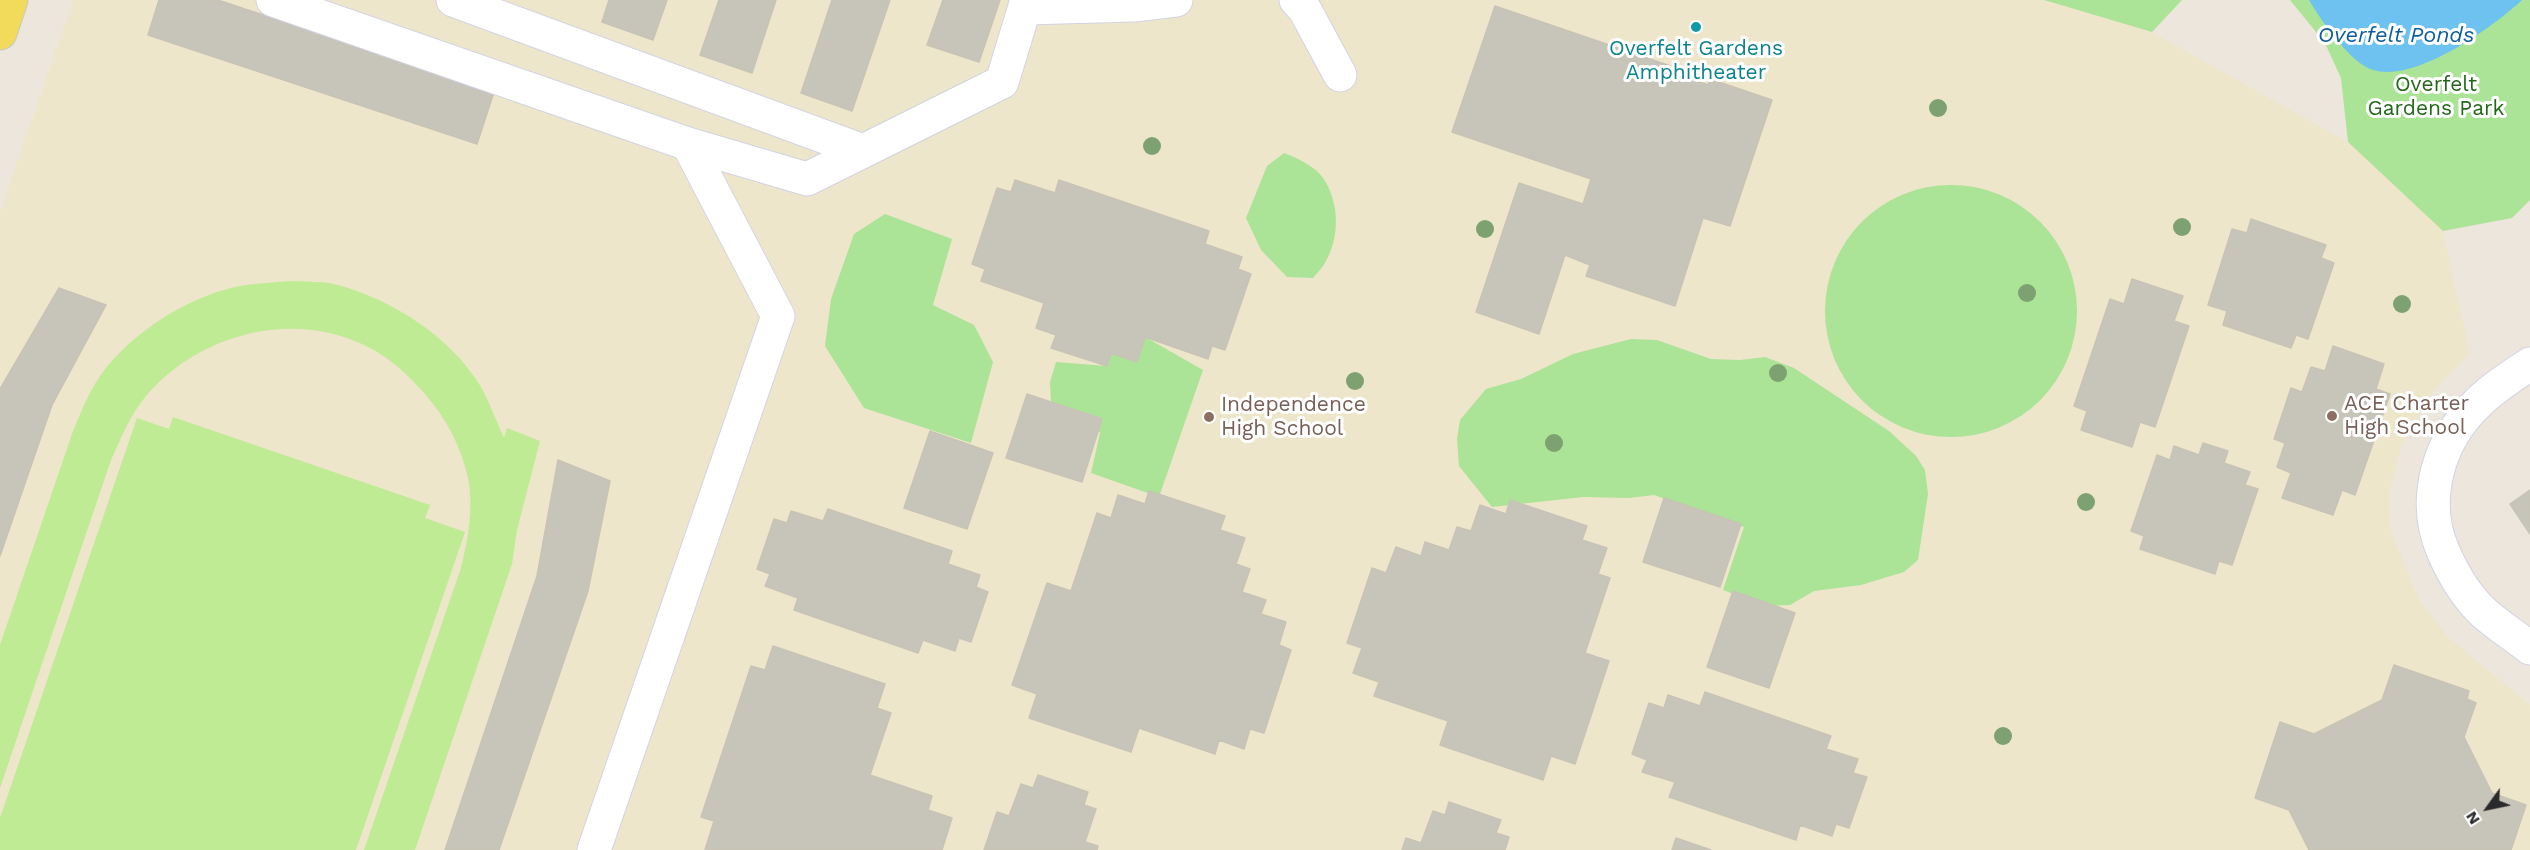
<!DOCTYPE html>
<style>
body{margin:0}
#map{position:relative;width:2530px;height:850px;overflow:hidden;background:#ece6dc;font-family:"Work Sans",sans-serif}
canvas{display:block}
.north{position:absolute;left:2458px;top:778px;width:60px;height:60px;-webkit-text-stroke:4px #fff;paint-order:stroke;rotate:237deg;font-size:16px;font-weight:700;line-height:24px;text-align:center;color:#2a2a2a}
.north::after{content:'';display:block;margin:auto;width:21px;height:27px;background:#2a2a2a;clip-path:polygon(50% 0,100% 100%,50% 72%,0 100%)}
</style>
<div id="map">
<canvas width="2530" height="850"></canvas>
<div class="north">N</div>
</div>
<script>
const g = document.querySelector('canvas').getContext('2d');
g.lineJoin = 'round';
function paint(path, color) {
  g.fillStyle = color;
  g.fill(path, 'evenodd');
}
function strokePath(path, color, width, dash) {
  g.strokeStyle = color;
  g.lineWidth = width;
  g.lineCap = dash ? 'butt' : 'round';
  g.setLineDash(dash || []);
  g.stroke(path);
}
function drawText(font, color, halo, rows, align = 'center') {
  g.font = font + ' "Work Sans",sans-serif';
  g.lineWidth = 6;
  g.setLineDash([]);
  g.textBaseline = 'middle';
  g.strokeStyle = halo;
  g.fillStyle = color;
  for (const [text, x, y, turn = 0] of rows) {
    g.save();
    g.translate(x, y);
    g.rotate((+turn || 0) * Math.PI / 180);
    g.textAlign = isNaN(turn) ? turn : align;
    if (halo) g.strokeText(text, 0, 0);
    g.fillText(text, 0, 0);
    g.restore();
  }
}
const education = new Path2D(`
 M73 0H2044L2152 32 2348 142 2443 231 2470 354 2435 389 2402 445 2389 494 2391 531 2419 600 2448 637 2530 705V850H0V212Z`);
const green = new Path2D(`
 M2044 0H2182L2152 32Z
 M2290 0H2530V200L2512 218 2443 231 2348 142 2341 78 2325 43Z
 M1284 153C1297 158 1315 166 1323 178 1339 201 1340 235 1327 259 1324 266 1318 272 1313 278L1287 277 1261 250 1246 218 1267 166Z
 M1825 311a126 126 0 1 1 252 0a126 126 0 1 1-252 0Z
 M885 214 952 239 933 305 974 325 993 362 971 443 864 408 825 346 831 299 854 234Z
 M1145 337 1203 370 1159 497 1091 473 1100 433 1090 417 1051 403 1050 382 1056 362 1106 366 1111 353 1137 362Z
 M1631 339 1657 340 1711 359 1740 360 1765 357 1794 368 1889 431 1916 456 1925 470 1928 494 1918 560 1904 572 1861 585 1814 591 1790 605 1765 606 1723 590 1744 527 1654 495 1629 498 1583 497 1492 507 1459 466 1457 439 1460 420 1486 389 1521 379 1573 354Z`);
const pitch = new Path2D(`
 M292 281C307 282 324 281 338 285 393 300 451 337 481 387 490 403 496 421 504 438L507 428 540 441 517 530 512 564 415 850H364L461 568C468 539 474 508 468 478 461 446 446 418 425 394 405 371 381 350 352 340 281 312 195 338 146 396 130 415 121 438 111 460L0 788V645L72 434C80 414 88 394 100 376 131 332 193 293 246 285 261 283 277 282 292 281Z
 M173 417 430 505 425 518 465 532 356 850H0V818L137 418 169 429Z`);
const water = new Path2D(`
 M2309 0H2522C2492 28 2415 83 2373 70 2350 63 2321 20 2309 0Z`);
const building = new Path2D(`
 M159 0H218L494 92 477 144 148 35Z
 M609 0H667L653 40 602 22Z
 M719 0H776L752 73 700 55Z
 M832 0H890L852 111 801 93Z
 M943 0H1000L979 62 927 45Z
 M1495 6 1697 75 1695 80 1708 85 1710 79 1772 100 1730 226 1703 218 1675 306 1586 276 1590 265 1565 255 1539 334 1476 312 1519 183 1583 204 1591 179 1452 132Z
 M1015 180 1055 193 1059 180 1209 231 1205 244 1242 257 1238 269 1251 274 1225 350 1212 346 1208 359 1145 337 1137 362 1111 353 1107 366 1051 348 1056 335 1036 328 1044 303 981 281 985 269 972 264 997 188 1011 192Z
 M2251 219 2326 245 2321 258 2334 263 2308 339 2296 335 2291 348 2223 325 2227 311 2208 305 2232 229 2247 233Z
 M2132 279 2183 296 2174 321 2189 326 2155 427 2140 422 2132 447 2081 430 2087 411 2074 406 2110 299 2124 304Z
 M59 288 106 305 52 405 0 556V389Z
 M2333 346 2384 364 2376 389 2390 394 2355 495 2342 490 2333 515 2282 498 2291 473 2277 467 2285 443 2274 439 2291 388 2302 392 2311 367 2325 371Z
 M1027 394 1102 419 1082 482 1006 458Z
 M930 431 993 453 967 529 904 508Z
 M2203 443 2228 451 2224 463 2250 472 2245 485 2258 489 2232 565 2219 561 2215 574 2140 549 2144 536 2131 531 2157 455 2170 460 2174 446 2199 455Z
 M558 460 610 481 588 591 499 850H445L537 576Z
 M2530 490V534L2510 504Z
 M1149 491 1225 516 1220 530 1245 538 1236 564 1250 569 1242 592 1266 600 1261 614 1286 622 1279 645 1291 650 1264 733 1250 729 1244 749 1219 740 1215 754 1139 728 1131 752 1029 718 1037 694 1012 685 1047 583 1071 591 1097 513 1111 518 1118 495 1145 504Z
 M1664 498 1741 524 1720 587 1643 562Z
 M1510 500 1587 526 1582 540 1607 548 1598 574 1610 578 1585 653 1609 661 1575 764 1551 756 1543 780 1440 745 1448 721 1374 696 1379 682 1353 673 1362 648 1347 643 1372 568 1386 573 1396 547 1421 556 1425 542 1449 550 1457 527 1471 531 1480 505 1506 514Z
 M828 509 952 551 948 564 980 575 976 587 988 592 971 642 959 638 955 651 923 640 918 653 794 610 798 598 765 586 770 574 757 569 774 519 787 523 791 511 823 521Z
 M1733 591 1795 613 1769 688 1707 667Z
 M773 646 885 684 877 708 891 713 870 775 932 796 928 810 952 818 942 850H705L714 821 701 817 751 666 765 670Z
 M2394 665 2469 691 2467 699 2476 703 2464 737 2492 793 2526 805 2511 850H2309L2289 810 2255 798 2280 722 2314 734 2382 700Z
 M1705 692 1831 736 1826 749 1858 759 1853 773 1867 777 1849 828 1836 824 1832 836 1800 825 1796 840 1669 797 1675 782 1642 772 1647 760 1632 754 1649 703 1664 708 1668 695 1700 706Z
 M1038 775 1088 792 1084 805 1096 809 1085 842 1098 846 1097 850H984L997 812 1009 816 1021 784 1033 788Z
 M1449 802 1501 820 1496 833 1509 837 1505 850H1402L1406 838 1421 843 1433 811 1445 815Z
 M1676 838 1711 850H1672Z`);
const minor = new Path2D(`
 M273 0 688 144 807 179 1002 82 1027 0
 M453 0 863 151
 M1296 0 1305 10 1340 75
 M1025 8 1134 5 1176 0
 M2530 364C2512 376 2494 387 2479 402 2438 440 2421 500 2443 551 2453 574 2465 595 2483 612 2497 625 2515 636 2530 648
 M594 850 778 316 688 144`);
const major = new Path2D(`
 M0 33 11 0`);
const trees = [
 [1938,108],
 [1152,146],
 [2182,227],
 [1485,229],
 [2027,293],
 [2402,304],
 [1778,373],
 [1355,381],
 [1554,443],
 [2086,502],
 [2003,736]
];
const markers = [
 [1696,27,6,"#0f9aa8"],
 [2332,416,6,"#8d6e63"],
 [1209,417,6,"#8d6e63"]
];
const cultureNames = [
 ["Overfelt Gardens",1696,49],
 ["Amphitheater",1696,73]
];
const parkNames = [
 ["Overfelt",2436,85],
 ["Gardens Park",2436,109]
];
const educationNames = [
 ["ACE Charter",2344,404],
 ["High School",2344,428],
 ["Independence",1221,405],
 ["High School",1221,429]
];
const waterNames = [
 ["Overfelt Ponds",2396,36]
];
paint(education, '#eee6cb');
paint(green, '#abe397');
paint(pitch, '#beeb93');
paint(water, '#6dc2ef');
paint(building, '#c7c4ba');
strokePath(building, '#c8c3b5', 1.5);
strokePath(minor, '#d1d3e3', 35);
strokePath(major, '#c8c8c8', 35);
strokePath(minor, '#fff', 33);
strokePath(major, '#f2db5b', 33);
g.fillStyle = '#7da171';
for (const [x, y] of trees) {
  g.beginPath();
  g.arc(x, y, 9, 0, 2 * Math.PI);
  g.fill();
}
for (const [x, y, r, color] of markers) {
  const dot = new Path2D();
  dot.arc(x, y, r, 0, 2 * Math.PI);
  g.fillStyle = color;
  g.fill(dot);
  strokePath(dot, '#fff', 2);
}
drawText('21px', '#0d838f', '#fff', cultureNames);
drawText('21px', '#236819', '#fff', parkNames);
drawText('21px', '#785e54', '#fff', educationNames, 'left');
drawText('italic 22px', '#0c5e9c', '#fff', waterNames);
</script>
